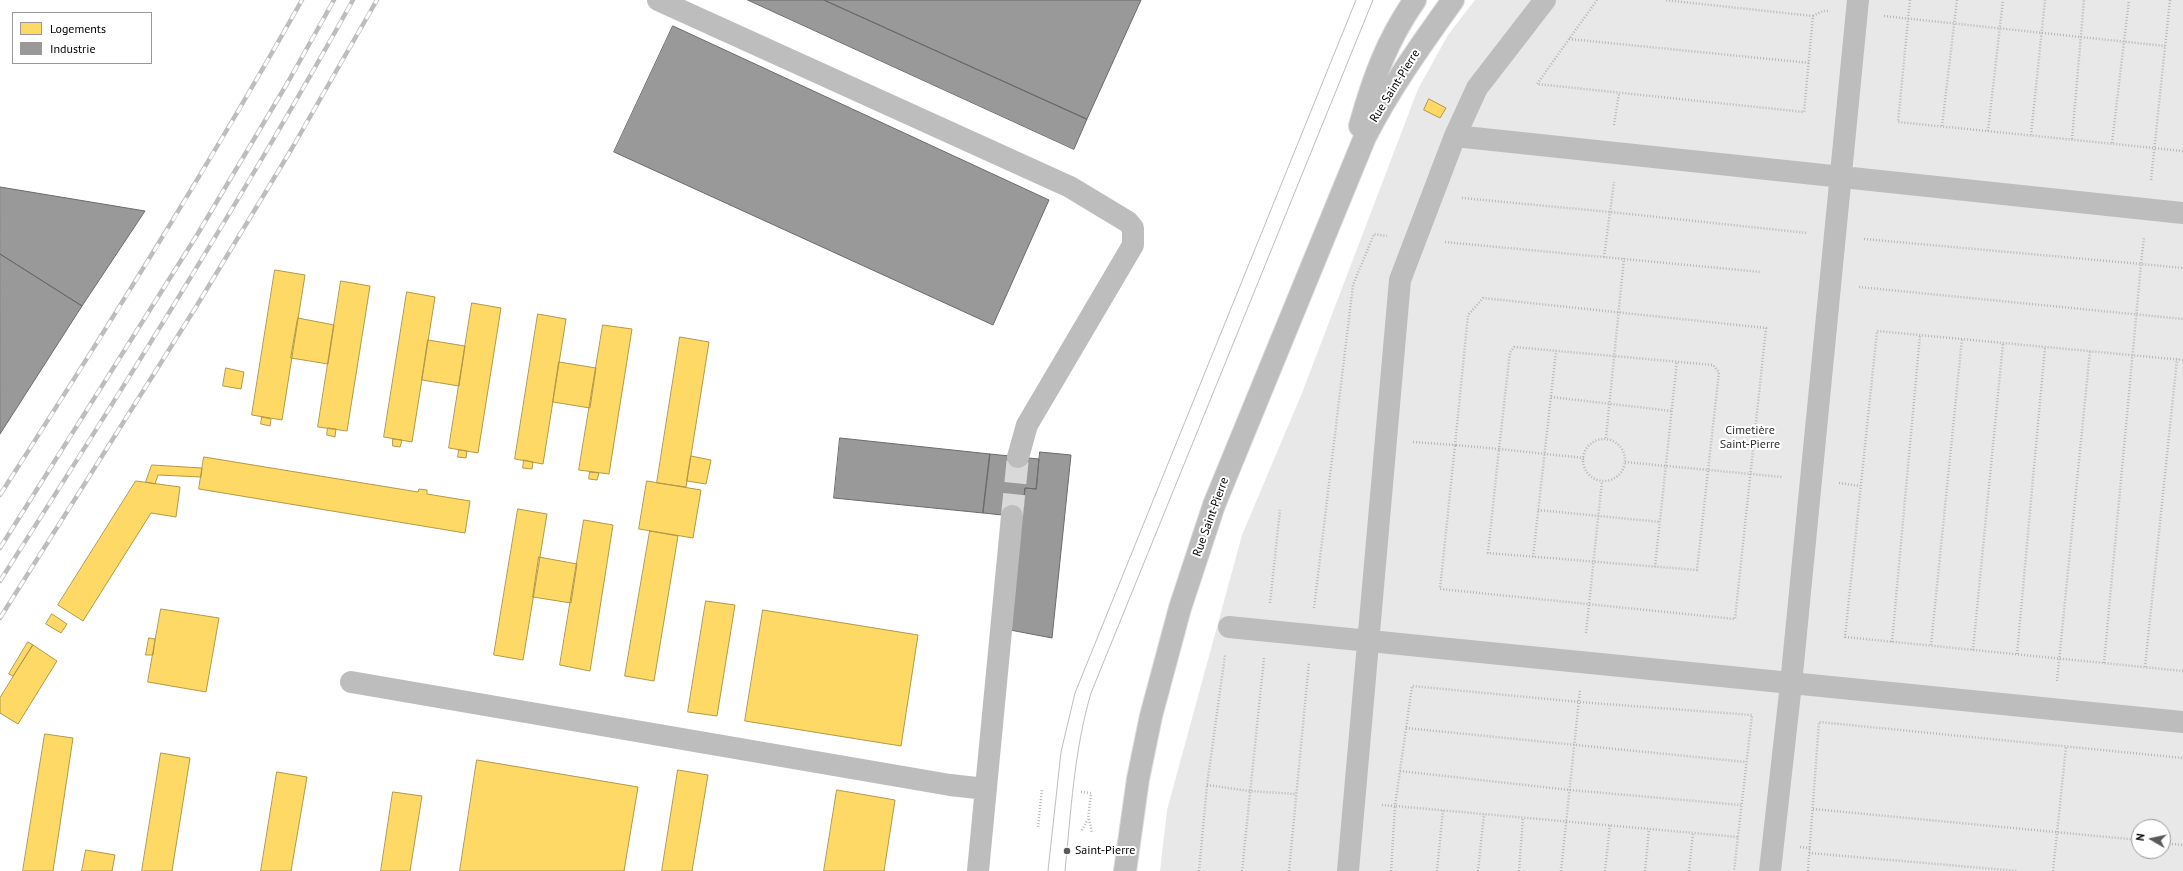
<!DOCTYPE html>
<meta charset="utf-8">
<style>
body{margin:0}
#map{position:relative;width:2183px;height:871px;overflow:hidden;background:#fff;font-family:"PT Sans",sans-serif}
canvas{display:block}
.legend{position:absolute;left:12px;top:12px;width:140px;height:52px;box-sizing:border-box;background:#fff;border:1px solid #999;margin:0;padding:5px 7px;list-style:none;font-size:12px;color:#000}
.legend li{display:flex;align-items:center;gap:8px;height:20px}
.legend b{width:20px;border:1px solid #999}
.north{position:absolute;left:2131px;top:819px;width:40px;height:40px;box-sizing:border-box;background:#fff;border:1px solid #999;border-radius:50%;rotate:279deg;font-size:11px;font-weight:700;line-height:16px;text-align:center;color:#000}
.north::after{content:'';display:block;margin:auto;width:14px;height:18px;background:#595959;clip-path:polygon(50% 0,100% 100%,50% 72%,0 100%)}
</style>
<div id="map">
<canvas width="2183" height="871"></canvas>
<ul class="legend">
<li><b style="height:11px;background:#ffd966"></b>Logements</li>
<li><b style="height:11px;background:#999"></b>Industrie</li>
</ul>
<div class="north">N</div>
</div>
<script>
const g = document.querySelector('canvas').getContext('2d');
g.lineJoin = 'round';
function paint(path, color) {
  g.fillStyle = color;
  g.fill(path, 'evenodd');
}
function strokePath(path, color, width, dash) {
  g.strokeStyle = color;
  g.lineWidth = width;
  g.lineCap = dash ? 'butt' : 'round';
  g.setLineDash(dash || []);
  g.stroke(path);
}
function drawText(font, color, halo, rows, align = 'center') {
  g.font = font + ' "PT Sans",sans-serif';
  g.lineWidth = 4;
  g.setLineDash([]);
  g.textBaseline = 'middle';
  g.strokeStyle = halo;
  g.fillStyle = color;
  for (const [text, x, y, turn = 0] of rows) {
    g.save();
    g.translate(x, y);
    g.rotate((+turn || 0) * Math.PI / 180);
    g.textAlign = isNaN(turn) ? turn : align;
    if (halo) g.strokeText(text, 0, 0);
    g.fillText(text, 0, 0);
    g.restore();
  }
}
const green = new Path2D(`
 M1475 0H2183V871H1160L1167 810 1242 535 1302 393 1418 89 1448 35ZM2139 827H2163V851H2139Z`);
const homes = new Path2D(`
 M1429 99 1446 108 1440 118 1424 110Z
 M275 270 305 275 282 420 252 415Z
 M341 281 370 286 347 431 318 427Z
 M407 292 435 297 412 442 384 437Z
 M472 303 501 308 478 453 449 448Z
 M538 314 566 319 543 464 515 459Z
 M298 318 334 325 328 364 291 358Z
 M603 325 632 329 609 474 579 470Z
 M680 337 709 342 686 487 657 483Z
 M428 340 465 346 459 386 422 380Z
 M559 362 596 368 590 408 553 402Z
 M226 368 244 372 241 389 223 386Z
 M262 417 271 419 270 426 261 424Z
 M328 428 336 429 335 437 327 435Z
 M393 439 402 440 400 447 393 446Z
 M459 450 467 451 466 458 458 457Z
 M691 456 711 460 706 484 687 481Z
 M204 457 418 492 419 489 427 490V494L470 501 465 533 199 489Z
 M524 460 533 462 532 469 523 468Z
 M152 465 202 468 201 477 158 475 155 484 146 482Z
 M590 472 599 473 597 480 589 479Z
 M136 481 180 487 176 517 151 513 83 621 58 605Z
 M647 481 701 490 693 538 639 529Z
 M518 509 547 514 523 660 494 655Z
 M584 520 613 525 590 671 560 665Z
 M650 531 678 536 654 681 625 676Z
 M539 557 577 564 571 603 533 597Z
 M706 601 735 605 717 716 688 712Z
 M161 609 219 618 206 692 148 682Z
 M763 610 918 635 901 746 745 721Z
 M52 614 67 624 61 633 46 624Z
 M149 638 155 639 153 655H146Z
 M28 642 33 645 13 676 9 674Z
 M33 645 57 661 18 724 0 713V698Z
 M45 734 73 738 53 871H23Z
 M161 753 190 758 172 871H142Z
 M477 760 638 787 624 871H460Z
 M678 770 708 775 692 871H662Z
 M277 772 307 777 291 871H261Z
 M837 790 895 800 884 871H824Z
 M393 792 422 796 410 871H381Z
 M86 850 115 855 112 871H82Z`);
const industry = new Path2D(`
 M748 0H824L1087 119 1074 149Z
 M824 0H1141L1087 119Z
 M673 26 1049 200 993 325 614 152Z
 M0 187 145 211 82 306 0 254Z
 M0 254 82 306 0 434Z
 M840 438 990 454 983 513 834 498Z
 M1040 452 1071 455 1052 638 1010 630 1025 488 1036 489Z
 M990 454 1039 459 1036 489 1025 488 1022 517 983 513Z`);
const minorTunnel = new Path2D(`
 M1012 516 1018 457`);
const path = new Path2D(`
 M1597 0 1537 84 1804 112 1813 16 1664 0
 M1910 0 1898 122 2183 151
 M1813 16 1823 11H1830
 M1884 16 2165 46
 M1569 39 1810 63
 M1614 125 1619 93
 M1942 126 1957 0
 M1988 131 2003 0
 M2031 135 2045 0
 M2072 139 2084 0
 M2112 143 2129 0
 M2151 180 2170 0
 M1462 198 1610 212 1807 233
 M1864 239 2141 264 2144 237
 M1445 242 1761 272
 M1604 257 1614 182
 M1859 287 2183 319
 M2183 360 1877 331 1845 637 2183 671
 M1551 397 1672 411
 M1606 438 1624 258
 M1583 460a21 21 0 1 1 42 0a21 21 0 1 1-42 0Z
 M1413 442 1455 445 1468 315 1483 298 1766 328 1735 619 1440 589 1455 445 1499 449 1510 352 1514 347 1713 365 1719 372 1697 570 1488 553 1499 449 1584 458
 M1625 462 1782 477
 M1839 483 1860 486
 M1538 510 1660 522
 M1533 557 1556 351
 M1655 567 1677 361
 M1270 603 1280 510
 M1314 608 1353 285 1374 234 1387 236
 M1586 633 1602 481
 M1892 642 1920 335
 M1931 645 1962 339
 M1973 650 2003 343
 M2017 654 2045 347
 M2104 663 2141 264 2183 268
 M2145 667 2177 359
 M2057 681 2090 351
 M1406 728 1746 762
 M1400 771 1570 790 1741 805
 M1207 785 1250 791 1296 794
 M1081 792 1091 793 1088 819 1081 832
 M1382 805 1395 806 1412 686 1579 702 1752 715 1734 871
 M1813 809 2139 840
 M1089 819 1092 833
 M1038 827 1042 789
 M2163 843 2183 845
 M1800 847 1810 848
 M1809 853 2018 871
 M1199 871 1207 785 1225 655
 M1242 871 1264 658
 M1289 871 1309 662
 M1391 871 1395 806 1738 837
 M1437 871 1443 810
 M1478 871 1484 814
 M1519 871 1523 818
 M1561 871 1580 690
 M1605 871 1610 825
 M1645 871 1649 829
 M1689 871 1693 833
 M1808 871 1819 722 2183 758
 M2053 871 2066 747`);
const minor = new Path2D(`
 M658 0 1070 187 1128 222 1133 228V245L1027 425 1018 457
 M1455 136 2183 213
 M1229 627 2183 722
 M351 682 950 785 986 789
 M978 871 1012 516
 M1348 871 1400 280 1455 136 1477 88 1545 0
 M1770 871 1791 684 1858 0`);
const major = new Path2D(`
 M1360 126C1373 79 1387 40 1415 0
 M1125 871 1138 779 1151 716 1180 608 1214 505 1365 137C1390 88 1421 45 1453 0`);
const tram = new Path2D(`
 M1048 871 1061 752 1075 693 1356 0
 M1065 871C1071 811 1074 751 1091 693L1373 0`);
const rail = new Path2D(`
 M0 495C105 332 207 169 302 0
 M0 548 197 235 288 82 334 0
 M0 581C122 390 243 198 353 0
 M0 618 196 307 291 150 377 0`);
const markers = [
 [1067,851,4,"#595959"]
];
const streetNames = [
 ["Rue Saint-Pierre",1395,86,-58],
 ["Rue Saint-Pierre",1211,517,-70]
];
const parkNames = [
 ["Cimetière",1750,431],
 ["Saint-Pierre",1750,445]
];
const poiNames = [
 ["Saint-Pierre",1075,851]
];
paint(green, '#e8e8e8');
paint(homes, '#ffd966');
strokePath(homes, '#b29847', 1);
paint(industry, '#999');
strokePath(industry, '#6b6b6b', 1);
strokePath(minorTunnel, '#d9d9d9', 22, [22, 11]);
strokePath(major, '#dbdbdb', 24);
strokePath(path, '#b8b8b8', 2.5, [1, 2]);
strokePath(minor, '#bdbdbd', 22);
strokePath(major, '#bdbdbd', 22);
strokePath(tram, '#bdbdbd', 1);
strokePath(rail, '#bdbdbd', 4.5);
strokePath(rail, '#fff', 3, [9]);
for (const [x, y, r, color] of markers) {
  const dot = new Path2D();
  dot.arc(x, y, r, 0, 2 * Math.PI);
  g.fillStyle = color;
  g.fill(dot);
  strokePath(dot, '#fff', 1.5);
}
drawText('12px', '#000', '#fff', streetNames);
drawText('12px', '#2d2d2d', '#fff', parkNames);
drawText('12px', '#000', '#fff', poiNames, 'left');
</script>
